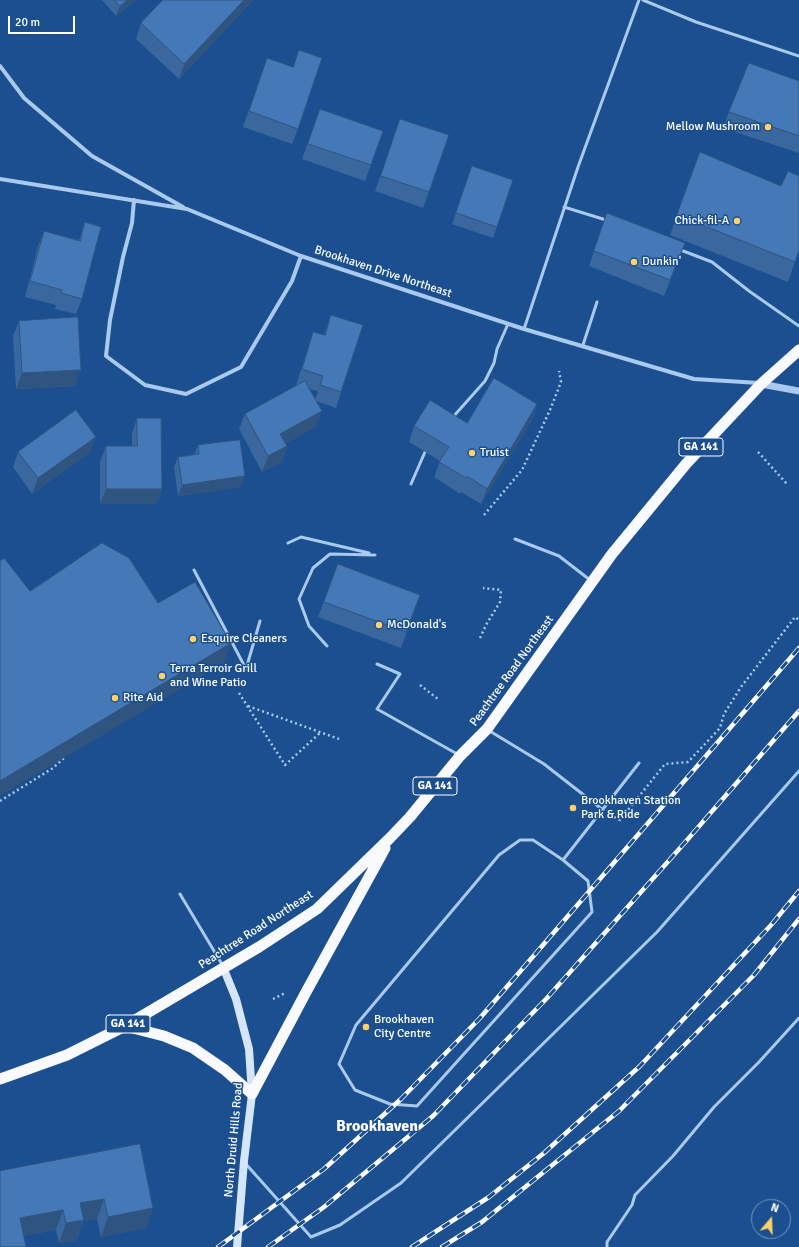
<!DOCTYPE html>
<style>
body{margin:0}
#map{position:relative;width:799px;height:1247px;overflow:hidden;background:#1b4f8f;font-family:Signika,sans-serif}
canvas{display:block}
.north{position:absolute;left:751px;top:1199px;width:40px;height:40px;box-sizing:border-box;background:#1b4f8f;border:1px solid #7695bc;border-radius:50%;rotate:19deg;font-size:11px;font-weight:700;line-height:16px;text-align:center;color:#fff}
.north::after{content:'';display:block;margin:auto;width:14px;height:18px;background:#ffd166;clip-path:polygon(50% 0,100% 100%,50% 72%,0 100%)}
.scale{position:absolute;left:8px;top:16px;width:67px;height:18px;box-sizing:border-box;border:2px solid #fff;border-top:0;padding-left:5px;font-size:12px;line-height:14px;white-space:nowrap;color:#fff;-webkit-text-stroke:3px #1b4f8f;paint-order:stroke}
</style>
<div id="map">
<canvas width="799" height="1247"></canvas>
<div class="north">N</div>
<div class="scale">20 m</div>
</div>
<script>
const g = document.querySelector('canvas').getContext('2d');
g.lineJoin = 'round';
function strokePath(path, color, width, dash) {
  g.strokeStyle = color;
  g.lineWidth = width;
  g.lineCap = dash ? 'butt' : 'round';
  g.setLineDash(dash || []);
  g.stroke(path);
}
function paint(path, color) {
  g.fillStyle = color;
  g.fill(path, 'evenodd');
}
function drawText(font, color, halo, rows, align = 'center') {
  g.font = font + ' Signika,sans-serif';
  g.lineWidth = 3;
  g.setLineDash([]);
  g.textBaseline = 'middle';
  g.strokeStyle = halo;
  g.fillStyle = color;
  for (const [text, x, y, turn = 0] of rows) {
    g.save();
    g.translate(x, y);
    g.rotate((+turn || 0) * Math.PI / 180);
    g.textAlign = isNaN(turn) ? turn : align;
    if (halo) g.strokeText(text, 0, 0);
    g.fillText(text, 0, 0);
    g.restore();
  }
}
const path = new Path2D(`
 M758 452 787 484
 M484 515 522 470 550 410 561 382 559 371
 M480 638 486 625 500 602 501 590 483 588
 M420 685 438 699
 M239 693 285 765 321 732
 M248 706 339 739
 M0 801 53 768 65 757
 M614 817 620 820 665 764 688 762 720 728 724 714 741 687 795 617 799 620
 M273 999 285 993`);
const service = new Path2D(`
 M643 0 696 22 799 56
 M564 207 606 220
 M678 249 712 262 749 291 799 326
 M524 329 578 167 639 0
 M583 345 597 302
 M453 417 485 381 494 363 497 349 508 324
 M411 484 425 452
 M515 539 559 556 590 580
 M288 543 301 537 369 553
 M194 570 246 669
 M327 646 309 626 299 599 313 568 330 554 375 555
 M377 664 400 674 377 709 459 755
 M246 669 260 621
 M488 730 544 764 603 810
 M520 840H533L563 860 588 881 592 912 417 1106 390 1104 355 1090 339 1064 356 1025 499 855Z
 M563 860 639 763
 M180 894 223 966
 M245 1163 311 1237 340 1225 401 1183 657 932 799 771
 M607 1247V1242L632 1205 635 1195 673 1156 714 1107 759 1062 799 1018`);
const minor = new Path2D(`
 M0 66 24 98 92 156 183 207
 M0 179 187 209 301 256 524 329 694 379 759 383
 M134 200 132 223 123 257 110 320 106 356 145 385 186 394 241 367 292 281 301 256`);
const tertiary = new Path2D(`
 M761 384 799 391`);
const secondary = new Path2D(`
 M223 967 236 999 249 1049 252 1094 244 1161 237 1247`);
const trunk = new Path2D(`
 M125 1026 164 1036 193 1048 225 1070 252 1094 305 994 385 848
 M0 1079 67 1055 125 1026 259 947 317 909 390 838 410 817 460 756 487 729 612 554 686 464 761 384 799 350`);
const rail = new Path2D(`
 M218 1247 324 1169 401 1099 480 1018 799 648
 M268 1247 324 1207 433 1116 547 998 688 839 799 711
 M412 1247 489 1197 544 1153 640 1066 772 924 799 891
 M442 1247 482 1222 619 1111 754 975 799 919`);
const wall = new Path2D(`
 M102 0H136L116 16Z
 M163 0H253L179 79 136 39 141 23Z
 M267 58 298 129 292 144 243 127Z
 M799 81V153L723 128 729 112Z
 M320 109 371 165 365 181 302 159Z
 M395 134 429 192 423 208 375 191Z
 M700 152 781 186 799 250 788 282 670 235Z
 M472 166 513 180 493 238 452 224Z
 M607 213 685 243 664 296 589 266Z
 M85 222 82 299 76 314 55 309 56 305 25 297 38 246 44 231 79 240Z
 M331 315 341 392 336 408 316 401V427L286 443 287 446 282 462 262 472 239 429 245 414 298 385H296L313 332 324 335ZM309 389 318 391 315 400Z
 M19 321 75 386 16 389 13 336Z
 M537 404 532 420 481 504 461 492 460 494 434 477 440 461 409 442 414 426 467 423Z
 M137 418 162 489 156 504H100V462L106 446H132V433Z
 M198 445 241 487 178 496 174 467 178 457 194 455Z
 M18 452H90L32 494 13 467Z
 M338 564 420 595 401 648 318 617Z
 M0 1171 153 1208 146 1228 101 1237 97 1219 83 1221 77 1240 59 1243 56 1230 23 1236Z`);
const shadedWall = new Path2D(`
 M127 0H136L116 16 120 6Z
 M244 0H253L179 79 184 64Z
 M81 370 75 386 16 389 22 373Z
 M537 404 532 420 481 504 487 489Z
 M322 411 316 427 275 449 280 434Z
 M96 437 90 452 32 494 38 478Z
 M287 446 282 462 262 472 268 456Z
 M245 476 241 487 178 496 182 485Z
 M106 489H162L156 504H100Z
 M231 643 224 663 0 796V781Z
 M104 1199 97 1219 83 1221 77 1240 59 1243 66 1223 80 1203Z
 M153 1208 146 1228 101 1237 108 1217Z
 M63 1210 56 1230 13 1238 20 1218Z`);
const building = new Path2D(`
 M115 0H127L120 6Z
 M163 0H244L184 64 141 23Z
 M299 50 322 58 298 129 249 111 267 58 293 67Z
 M749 63 799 81V136L729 112Z
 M320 109 383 131 371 165 308 144Z
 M400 119 449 135 429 192 381 176Z
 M700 152 781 186 788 171 799 176V250L795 262 677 215Z
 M472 166 513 180 497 227 456 213Z
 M607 213 685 243 670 280 594 251Z
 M85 222 101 227 82 299 61 293 62 290 30 281 44 231 80 241Z
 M331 315 363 325 341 392 320 385 323 376 302 369 313 332 325 335Z
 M78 317 81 370 22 373 19 321Z
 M494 378 537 404 487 489 467 476 466 478 439 462 449 447 414 426 430 400 467 423Z
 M305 381 322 411 280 434 287 446 268 456 245 414Z
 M76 410 96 437 38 478 18 452Z
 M137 418H161L162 489H106V446H137Z
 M240 440 245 476 182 485 178 457 199 454 198 445Z
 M102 543 129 558 158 603 195 582 231 643 0 781V561L4 558 30 591Z
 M338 564 420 595 406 632 324 602Z
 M140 1144 153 1208 108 1217 104 1199 80 1203 84 1220 66 1223 63 1210 20 1218 26 1247H0V1171Z`);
const markers = [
 [768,127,4,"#ffd166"],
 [737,221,4,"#ffd166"],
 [634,262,4,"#ffd166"],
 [472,453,4,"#ffd166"],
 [379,625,4,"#ffd166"],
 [193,639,4,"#ffd166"],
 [162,676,4,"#ffd166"],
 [115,698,4,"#ffd166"],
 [573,808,4,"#ffd166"],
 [366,1027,4,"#ffd166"]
];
const shields = [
 [701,447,44],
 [435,786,44],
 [128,1024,44]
];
const shieldNames = [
 ["GA 141",701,447],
 ["GA 141",435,786],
 ["GA 141",128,1024]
];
const poiNames = [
 ["Mellow Mushroom",760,127,"right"],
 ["Chick-fil-A",729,221,"right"],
 ["Dunkin'",642,262],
 ["Truist",480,453],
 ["McDonald's",387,625],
 ["Esquire Cleaners",201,639],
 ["Terra Terroir Grill",170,669],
 ["and Wine Patio",170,683],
 ["Rite Aid",123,698],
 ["Brookhaven Station",581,801],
 ["Park & Ride",581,815],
 ["Brookhaven",374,1020],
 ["City Centre",374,1034]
];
const streetNames = [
 ["Brookhaven Drive Northeast",383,272,18],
 ["Peachtree Road Northeast",512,671,-54],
 ["Peachtree Road Northeast",256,930,-33],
 ["North Druid Hills Road",234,1140,-85]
];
const districtNames = [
 ["Brookhaven",377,1127]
];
strokePath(path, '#a9c9ee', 2.5, [2, 3]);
strokePath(service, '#a9c9ee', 3);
strokePath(minor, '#a9c9ee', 4);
strokePath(tertiary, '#a9c9ee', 7);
strokePath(secondary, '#d6e6fa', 8);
strokePath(trunk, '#f8faff', 11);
strokePath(rail, '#fff', 4.5);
strokePath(rail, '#1b4f8f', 3, [9]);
paint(wall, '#3a679d');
paint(shadedWall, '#305480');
paint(building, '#4478b7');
strokePath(building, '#305480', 1);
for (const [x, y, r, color] of markers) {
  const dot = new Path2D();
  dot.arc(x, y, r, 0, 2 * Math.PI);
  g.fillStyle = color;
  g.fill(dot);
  strokePath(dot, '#1b4f8f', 1.5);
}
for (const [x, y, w] of shields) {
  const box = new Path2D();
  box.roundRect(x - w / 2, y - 9, w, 18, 3);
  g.fillStyle = '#1b4f8f';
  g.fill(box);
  strokePath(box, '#fff', 1);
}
drawText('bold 11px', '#fff', null, shieldNames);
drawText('12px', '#fff', '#1b4f8f', poiNames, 'left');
drawText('12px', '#fff', '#1b4f8f', streetNames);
drawText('bold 16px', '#fff', '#1b4f8f', districtNames);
</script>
